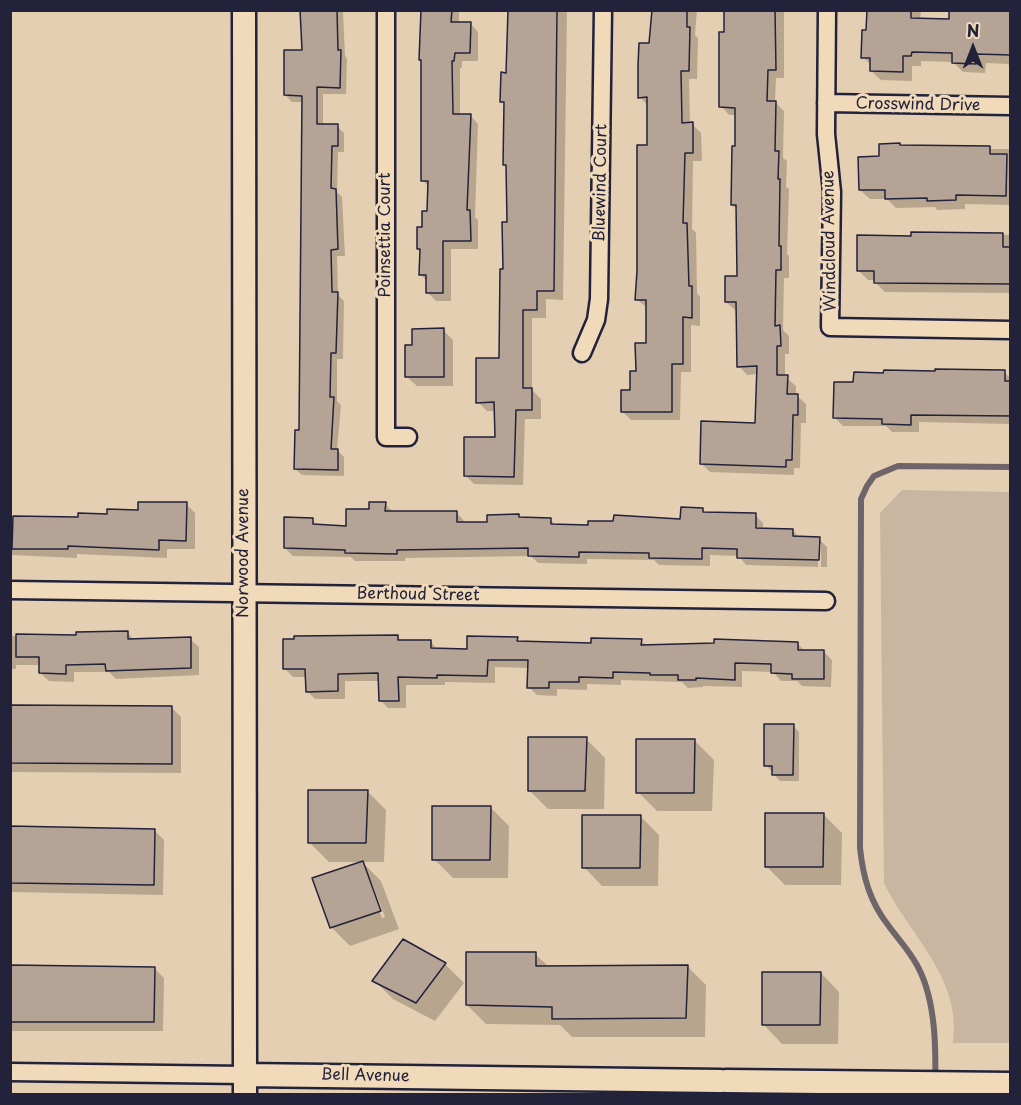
<!DOCTYPE html>
<style>
body{margin:0}
#map{position:relative;width:1021px;height:1105px;overflow:hidden;background:#e5cfb2;font-family:"Playpen Sans",sans-serif}
canvas{display:block}
.frame{position:absolute;inset:0;border:12px solid #22223b;pointer-events:none}
.north{position:absolute;left:943px;top:18px;width:60px;height:60px;-webkit-text-stroke:4px #f1daba;paint-order:stroke;rotate:0deg;font-size:16px;font-weight:700;line-height:24px;text-align:center;color:#22223b}
.north::after{content:'';display:block;margin:auto;width:21px;height:27px;background:#22223b;clip-path:polygon(50% 0,100% 100%,50% 72%,0 100%)}
</style>
<div id="map">
<canvas width="1021" height="1105"></canvas>
<div class="frame"></div>
<div class="north">N</div>
</div>
<script>
const g = document.querySelector('canvas').getContext('2d');
g.lineJoin = 'round';
function paint(path, color) {
  g.fillStyle = color;
  g.fill(path, 'evenodd');
}
function strokePath(path, color, width, dash) {
  g.strokeStyle = color;
  g.lineWidth = width;
  g.lineCap = dash ? 'butt' : 'round';
  g.setLineDash(dash || []);
  g.stroke(path);
}
function drawText(font, color, halo, rows, align = 'center') {
  g.font = font + ' "Playpen Sans",sans-serif';
  g.lineWidth = 6;
  g.setLineDash([]);
  g.textBaseline = 'middle';
  g.strokeStyle = halo;
  g.fillStyle = color;
  for (const [text, x, y, turn = 0] of rows) {
    g.save();
    g.translate(x, y);
    g.rotate((+turn || 0) * Math.PI / 180);
    g.textAlign = isNaN(turn) ? turn : align;
    if (halo) g.strokeText(text, 0, 0);
    g.fillText(text, 0, 0);
    g.restore();
  }
}
const green = new Path2D(`
 M902 490 1010 492V1043H953C962 977 910 937 884 883L880 513Z`);
const shadow = new Path2D(`
 M303 10H341L343 12 345 56 347 59 346 94H323V126H337L344 133V152H338L337 192 342 197 345 256H337L338 295 344 301 343 359H337V401L341 405 337 450 344 457V476L302 475 295 469 301 432 303 102H292L285 95 304 51Z
 M422 10H459V23H470L478 32V61H462V68H460V115H470L478 124 475 217 478 220V249H451V301H436L427 292 428 282 421 275V251L419 249 429 212V187L422 180Z
 M509 10H567L563 300 546 299V318H532V390L541 399V419H525L523 485 474 484 465 475 496 439V411H487L478 402 501 359 504 270 509 223 508 168 504 165 505 105 502 101 508 74Z
 M651 10H697L695 35 698 38 697 79H689L690 124H692L701 133 702 161H693L692 229 696 233 697 293 700 297V326L691 325V372H681L680 420H631L622 411 632 391 648 344V308L636 299 649 146 648 106 640 97 650 45Z
 M727 10H784V78H776L775 102 784 111 783 158 787 161 786 187 789 189 787 254 789 256V278H784L783 330 789 336V354H785V377L796 386V395L806 404V423H801L800 468H794V475L710 472 702 464 757 424 758 374 747 375 739 366 738 310H735L726 302 739 278 738 210 732 205 736 147V115H729L721 106Z
 M869 10H921L920 20 950 21 1010 10V67L1008 64 986 63 985 73 963 72 953 62 921 61V66H912V81L881 80 871 71 872 66 863 57 868 31Z
 M990 147 991 149H1010V205L965 204V209L937 210 935 207 896 208 887 199H870L860 190Z
 M912 233 1010 235V293L885 292 876 283V280H868L858 270 912 237Z
 M443 330 453 340V386H417L407 377 413 346Z
 M1004 372 1010 378V424L919 422V432H892L886 426H843L835 418 855 383Z
 M186 504 195 513V549H167V558L77 554V558L10 555V515L13 517 80 518Z
 M385 504 393 512H456L464 521V524L489 523 518 516 521 519H550L557 526H590L682 520 702 509 707 514 755 515 763 523V529L792 530 800 538 819 539 827 547V567H821V544H818V567L746 565 739 556 710 555V566L659 565 654 560 587 559V564L538 563 531 556 405 558V561H355L351 557 293 556 285 548 312 520 318 526 347 527 370 511Z
 M127 632 134 640 190 639 199 647V675L116 679 109 672H74V682L49 681 40 673 41 665H16V669H10V634L13 636 77 637Z
 M397 636 402 641 431 642 438 650H468L517 639 521 643 593 645 641 641 647 646 798 644 805 651 824 652 832 660 831 687 802 686 797 681H781L773 672 742 671V687L703 686V687L688 688 682 682 621 680V685L587 684V690L557 689V696L537 695 529 687V668L495 667V683L445 682V685H406V708H388L380 700V681H345V699H315L307 691V677H293L285 669Z
 M10 707H171L181 717V773L10 772Z
 M793 726 799 732V781H780L773 774V772L765 765Z
 M586 739 605 758 604 809H548L529 790Z
 M695 741 714 760 712 811H657L638 792Z
 M367 791 386 810 384 862H329L310 843Z
 M491 808 509 826 508 878H453L434 859Z
 M823 814 842 833 841 885H785L766 866Z
 M640 816 659 835 658 886H602L584 867Z
 M10 827 154 830 164 840 163 895 10 892Z
 M362 862 381 881 399 929 350 946 331 927ZM369 883H372L385 917 382 918Z
 M535 954 549 967 687 966 706 985 705 1037H572L560 1025 486 1024 467 1005Z
 M445 964 464 983 435 1021 393 999 374 980Z
 M10 967 154 968 164 978 163 1031H10Z
 M821 973 839 992 838 1044H782L764 1025Z`);
const stream = new Path2D(`
 M935 1094C936 1055 937 1003 918 967 910 951 898 939 888 925 870 902 863 877 860 848L861 499 867 486 874 476 898 466 1010 467`);
const building = new Path2D(`
 M300 10H337L338 50H341L340 88 317 87V124H338V146H332L331 188 336 189 338 249 331 250 332 292H338L336 353H331L330 397H334L331 449H338V470L294 469 295 430H299L302 96 284 95V50H302Z
 M421 10H452L451 22H471L470 53H455L454 61H452L453 114H471L467 210H470L471 241H443V293H426V275H419L420 249H417V227H422V211H427L428 181H421V60H419Z
 M508 10H557L554 291H537V310H523V388H532V410H516L514 477 464 476V437H495L494 402 476 403V358H499L500 269H503L502 222H507L506 165H503L504 102H500L501 72 506 73Z
 M652 10H687V27H690L689 71H681L682 123 693 122V153H685L683 223H687L689 286H692V318L683 317V364H672V412H621V390H630V371H636L635 343H646V300H635L637 271V145H647V97L638 98V65L639 43H649Z
 M724 10H775L776 70H768L767 101H776L775 151H779L778 179H780L779 246H781V270H776L775 326 780 325 781 346H777V375H788L787 394H798V415H793L792 460H786V467L700 464 701 421 755 423 757 366 737 367 736 302H725V276H737L736 205H731L732 146H735V108L719 107V32H724Z
 M867 10H911V18L949 19V11L1011 10V55L976 54V64L952 63V53L912 52 911 56H903V72L870 71V58H861L862 30H866Z
 M900 143V145L990 146V154H1007L1006 196 956 195V200L927 201V198L885 199V190H859L858 157 879 156V144Z
 M911 232 1003 233V247H1011V284L874 283V271H857V235L911 236Z
 M444 328V377H405V345H412V329Z
 M935 369 1005 370V381H1011V416L911 415V425L882 424V419L833 418 834 382H853L854 372 883 373 884 370 935 371Z
 M138 502H187L186 541 159 540V550L68 546V549H12L13 516 78 517V513L107 514V509L138 510Z
 M369 502H386L385 511H457V522H487V515L519 514V517L551 518V524L588 525V521H613L614 515 680 519 681 507 703 508V512L756 513V528L793 529V536L820 537 819 560 737 558V549L702 548V559L649 558V553L579 552V557L528 556V548L397 550V554L345 553V550L284 548V517L313 518V524L346 526V509H369Z
 M128 631V639L191 637V668L106 671 105 664 66 665V674L39 673V657H16V634L76 635V632Z
 M398 635V640H431V648L467 649V636L518 637 517 641 591 643V638L642 639 641 645 714 643V639L798 642V650H824V679H792V674L771 673V664L735 663V680L696 678V680H678V675H650V673L613 672V678L579 677V682H549V688H527L528 660H488L487 676 437 675V678L398 677 399 701H379L378 673 338 674V691L306 692 305 669H283V639H294V636Z
 M10 705 172 706V764L10 763Z
 M764 724H794L793 775H772V766H764Z
 M528 737H587L585 791H528Z
 M636 739H695L694 793H636Z
 M308 790H368L366 843H308Z
 M432 806H491L490 860H432Z
 M765 813H824L823 867H765Z
 M582 815H641L640 868H582Z
 M10 826 155 829 154 885 10 883Z
 M363 861 381 911 330 928 312 878Z
 M403 939 446 963 416 1003 372 981Z
 M466 952H536V966L688 965 686 1018 552 1019V1007L466 1005Z
 M10 965 155 967 154 1022H10Z
 M762 972H821L820 1025H762Z`);
const minor = new Path2D(`
 M386 10V437H408
 M827 10 826 134 832 192 830 327 1010 330
 M826 103 1010 106
 M582 353 596 320 599 299 603 10
 M10 590 826 601
 M10 1072 245 1075`);
const secondary = new Path2D(`
 M244 10 245 1094
 M245 1075 720 1081
 M726 1081 1010 1084`);
const streetNames = [
 ["Crosswind Drive",918,105,1],
 ["Bluewind Court",601,183,-89],
 ["Poinsettia Court",386,235,-90],
 ["Windcloud Avenue",830,241,-91],
 ["Norwood Avenue",244,553,-90],
 ["Berthoud Street",418,595,1],
 ["Bell Avenue",365,1076,1]
];
paint(green, '#c8b6a1');
paint(shadow, '#0003');
strokePath(stream, '#6d6569', 6);
paint(building, '#b5a495');
strokePath(building, '#22223b', 1.5);
strokePath(minor, '#22223b', 21);
strokePath(secondary, '#22223b', 27);
strokePath(minor, '#f1daba', 16);
strokePath(secondary, '#f1daba', 22);
drawText('16px', '#22223b', '#f1daba', streetNames);
</script>
